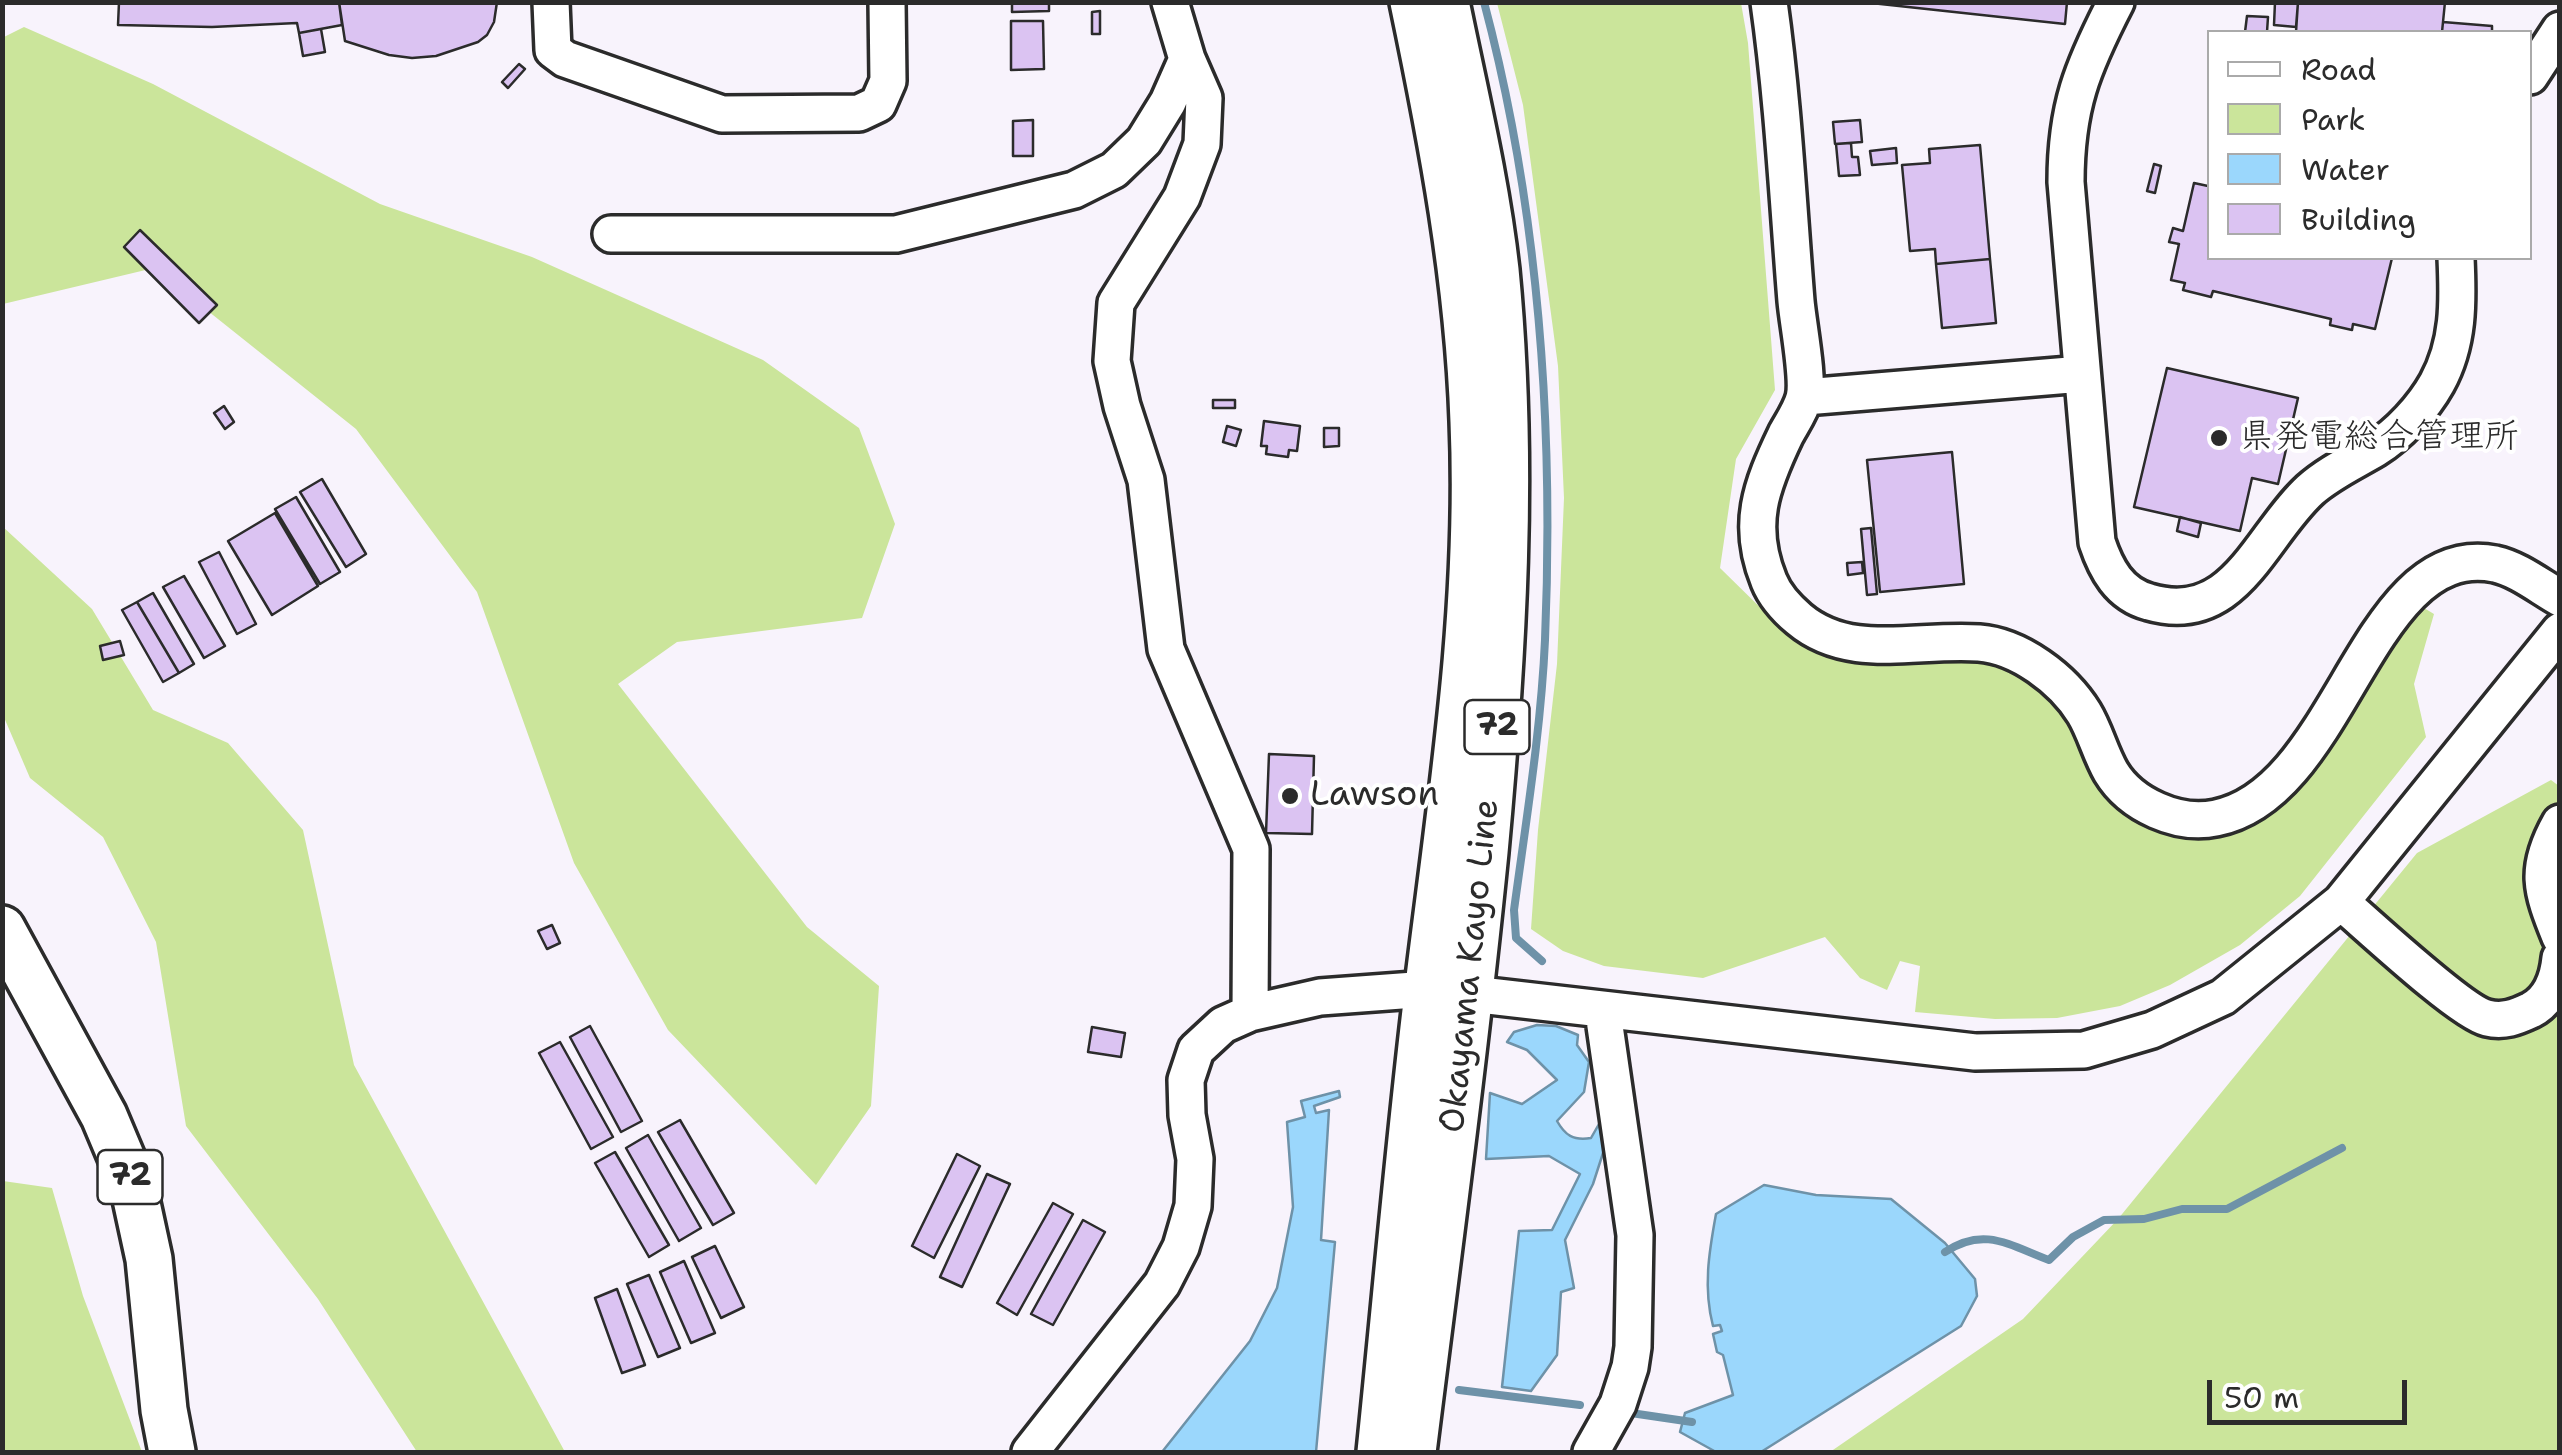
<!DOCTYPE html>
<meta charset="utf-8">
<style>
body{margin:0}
#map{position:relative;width:2562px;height:1455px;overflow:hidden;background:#f8f3fc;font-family:"Shantell Sans",sans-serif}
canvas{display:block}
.frame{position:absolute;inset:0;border:5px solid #2b2b2b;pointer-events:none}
.legend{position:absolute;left:2207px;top:30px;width:325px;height:230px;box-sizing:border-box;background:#fff;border:2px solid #aaa;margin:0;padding:12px 18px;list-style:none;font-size:30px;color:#2b2b2b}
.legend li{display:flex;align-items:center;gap:20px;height:50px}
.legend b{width:50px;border:2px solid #aaa}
.scale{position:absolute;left:2207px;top:1380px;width:200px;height:45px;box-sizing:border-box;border:5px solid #2b2b2b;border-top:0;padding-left:12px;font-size:30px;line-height:35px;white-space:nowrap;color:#2b2b2b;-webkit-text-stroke:8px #fff;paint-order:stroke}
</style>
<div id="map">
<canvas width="2562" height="1455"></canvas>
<div class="frame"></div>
<ul class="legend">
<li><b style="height:12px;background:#fff"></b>Road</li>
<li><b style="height:28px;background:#cbe59b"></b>Park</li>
<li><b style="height:28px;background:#9bd7fc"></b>Water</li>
<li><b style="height:28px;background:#dbc3f2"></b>Building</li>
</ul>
<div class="scale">50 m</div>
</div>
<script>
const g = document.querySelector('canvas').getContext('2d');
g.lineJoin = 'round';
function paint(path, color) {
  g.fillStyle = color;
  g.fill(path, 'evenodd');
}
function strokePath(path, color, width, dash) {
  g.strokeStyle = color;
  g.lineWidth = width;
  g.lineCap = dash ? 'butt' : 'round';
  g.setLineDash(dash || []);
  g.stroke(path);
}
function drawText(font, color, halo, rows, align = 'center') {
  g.font = font + ' "Shantell Sans","Klee One",sans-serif';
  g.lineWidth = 8;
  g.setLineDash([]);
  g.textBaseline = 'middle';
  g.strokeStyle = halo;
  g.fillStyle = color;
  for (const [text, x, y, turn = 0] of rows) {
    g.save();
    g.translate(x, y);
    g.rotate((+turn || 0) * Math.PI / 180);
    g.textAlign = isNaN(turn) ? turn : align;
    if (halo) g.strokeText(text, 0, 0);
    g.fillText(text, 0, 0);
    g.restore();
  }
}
const green = new Path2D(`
 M1497 3H1741L1748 43 1775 390 1736 459 1720 568 1772 619 1832 654 1983 659 2031 678 2068 716 2200 833 2268 815 2336 739 2414 602 2434 614 2414 684 2426 737 2300 896 2240 945 2170 985 2120 1006 2057 1018 1995 1019 1915 1012 1920 966 1900 961 1887 990 1860 978 1825 937 1703 978 1604 966 1563 951 1531 929 1538 830 1557 664 1564 498 1558 366 1523 105Z
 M24 27 153 84 380 204 532 257 763 360 859 428 895 524 862 618 677 642 618 684 807 927 879 986 871 1106 816 1185 668 1030 574 863 477 592 356 429 154 268 3 304 2 38Z
 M2 526 92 609 153 710 228 743 303 830 354 1065 565 1452H417L318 1299 186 1126 156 942 103 837 30 778 3 715Z
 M2551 780 2559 786V1452H1830L2023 1319 2118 1219 2417 853Z
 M3 1181 52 1188 83 1296 142 1452H3Z`);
const water = new Path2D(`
 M1537 1025 1556 1026 1578 1035 1577 1045 1589 1062 1584 1092 1557 1121C1565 1135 1573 1141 1591 1138L1599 1124 1604 1150 1593 1184 1565 1240 1574 1288 1561 1292 1557 1355 1531 1391 1502 1387 1519 1231 1552 1230 1580 1174 1549 1156 1486 1159 1490 1093 1522 1104 1557 1080 1527 1050 1507 1042 1514 1032Z
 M1339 1091 1340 1097 1314 1106 1316 1113 1329 1110 1321 1240 1335 1242 1316 1452H1162L1250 1341 1277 1288 1293 1207 1287 1122 1305 1117 1301 1101Z
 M1764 1185 1816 1195 1891 1199 1945 1243 1975 1279 1977 1296 1961 1326 1761 1452H1716L1680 1432 1685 1413 1733 1395 1723 1355 1717 1352 1713 1334 1722 1331 1720 1325 1713 1326C1703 1288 1709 1252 1716 1214Z`);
const stream = new Path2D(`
 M1484 2C1539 209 1554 427 1545 640 1541 730 1526 821 1514 910L1516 938 1542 961
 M1945 1252C1984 1226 2009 1245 2049 1260L2073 1237 2104 1220 2144 1219 2182 1209H2227L2342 1148
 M1459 1390 1580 1405
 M1631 1413 1692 1422`);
const building = new Path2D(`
 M119 2H339L342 25 299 33 297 23 212 27 118 25Z
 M339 2H497L494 22 487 35 478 42 436 56 412 58 389 55 345 41Z
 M1012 2H1049V11L1012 12Z
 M1862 2H2067L2065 24Z
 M2275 2H2298L2296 27 2274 25Z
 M2298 2H2445L2442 32H2296Z
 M1100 11V34H1092V12Z
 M2247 16 2268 17 2267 32H2245Z
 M1011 21H1043L1044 69 1011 70Z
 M2443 22 2492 26V32H2442Z
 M321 29 325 52 303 56 299 33Z
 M519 64 525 69 508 88 502 82Z
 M1033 120V156H1013V121Z
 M1860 120 1862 142 1835 144 1833 122Z
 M1851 143 1852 157H1858L1860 175 1839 176 1836 144Z
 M1980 145 1990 259 1936 264 1935 249 1910 251 1902 165 1930 163 1929 149Z
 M1896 148 1897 163 1872 165 1870 151Z
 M2154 164 2161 166 2155 193 2147 191Z
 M2209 181 2210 258H2392L2375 329 2353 324 2352 330 2330 325 2331 319 2213 291 2211 297 2183 290 2185 283 2171 280 2179 244 2169 242 2173 228 2183 231 2194 183 2208 186Z
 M140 230 217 305 199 323 124 247Z
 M1990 259 1996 323 1942 328 1936 264Z
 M2167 368 2298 398 2278 484 2252 478 2240 531 2134 507Z
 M1213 400H1235V408H1213Z
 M224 406 234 422 225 429 214 413Z
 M1264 421 1300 426 1297 451 1289 450 1288 457 1266 454 1267 446H1261Z
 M1227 426 1241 430 1236 446 1223 442Z
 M1324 428H1339V446L1324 447Z
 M1952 452 1964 584 1880 592 1867 460Z
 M322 479 366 554 346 567 300 492Z
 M296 497 340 572 320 584 275 509Z
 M275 513 318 586 272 615 228 541Z
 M2180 517 2201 523 2198 537 2177 531Z
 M1871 528 1877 594 1867 595 1861 529Z
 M219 552 256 624 237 634 199 562Z
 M1862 562 1863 573 1848 575 1847 563Z
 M184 576 225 646 204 658 163 587Z
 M153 593 194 664 179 673 137 602Z
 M137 602 179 673 163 682 122 610Z
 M120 641 124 655 103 660 100 646Z
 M1269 754 1314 756 1312 834 1266 833Z
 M552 925 560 943 547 949 538 931Z
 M590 1026 642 1121 621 1132 570 1037Z
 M1092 1027 1125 1033 1121 1057 1088 1052Z
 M560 1042 613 1137 591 1149 539 1053Z
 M680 1120 734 1213 713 1225 658 1132Z
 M648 1135 701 1228 679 1241 626 1148Z
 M615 1152 669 1245 649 1257 595 1163Z
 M957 1154 980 1166 934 1258 912 1246Z
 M987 1174 1010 1184 962 1287 940 1277Z
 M1053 1203 1073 1214 1017 1315 997 1303Z
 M1083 1220 1105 1232 1053 1325 1031 1314Z
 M715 1246 744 1307 721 1318 692 1257Z
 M684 1261 715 1333 691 1343 660 1272Z
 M649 1275 680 1348 658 1357 627 1284Z
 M617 1289 645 1365 622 1373 595 1298Z`);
const minor = new Path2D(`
 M551 2 553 50 565 59 722 114 859 113 878 104 888 81 887 2
 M1170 2 1187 59 1204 98 1202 144 1182 197 1116 303 1112 361 1122 406 1146 480 1166 649 1251 849 1250 1013
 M1769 2C1783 101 1788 202 1796 301 1798 324 1809 379 1804 398 1801 410 1792 423 1786 434 1761 486 1746 525 1769 581 1775 596 1786 608 1799 619 1850 662 1918 638 1979 643 2019 646 2063 679 2084 713 2095 731 2100 753 2111 772 2131 805 2178 826 2216 818 2343 793 2366 539 2495 564 2518 569 2539 586 2560 598
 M2116 2C2082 68 2066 107 2066 182L2097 542C2106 569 2119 594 2149 602 2235 627 2259 537 2310 490 2329 473 2353 462 2375 449 2399 434 2423 408 2437 383 2459 343 2458 302 2456 258
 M2530 76 2560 30
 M611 234H896L1074 190 1114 170 1144 141 1168 102 1187 59
 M1805 397 2082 374
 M2560 823C2534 869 2541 890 2560 937
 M2341 902C2368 925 2461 1012 2487 1018 2504 1022 2516 1017 2531 1010 2550 1000 2558 978 2560 958
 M1030 1452 1162 1284 1181 1247 1193 1206 1195 1159 1187 1115 1186 1080 1196 1050 1223 1025 1250 1013 1320 997 1428 989 1975 1052 2084 1050 2152 1030 2223 997 2341 902 2560 631
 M1591 1452 1618 1404 1630 1367 1633 1347 1635 1235 1603 1012`);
const major = new Path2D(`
 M2 929 104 1116 133 1185 149 1259 164 1410 172 1452
 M1380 1452C1396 1297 1409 1141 1428 986 1451 798 1481 611 1473 421 1468 279 1442 141 1413 2
 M1413 1452C1438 1252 1465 1052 1485 852 1503 658 1515 465 1496 270 1486 180 1464 91 1446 2`);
const markers = [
 [2219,438,10,"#2b2b2b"],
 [1290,796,10,"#2b2b2b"]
];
const shields = [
 [1497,727,65],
 [130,1177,65]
];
const shieldNames = [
 ["72",1497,727],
 ["72",130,1177]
];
const poiNames = [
 ["県発電総合管理所",2239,438],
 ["Lawson",1310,796]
];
const streetNames = [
 ["Okayama Kayo Line",1471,966,-84]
];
paint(green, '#cbe59b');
paint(water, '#9bd7fc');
strokePath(water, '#6e92a8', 2.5);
strokePath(stream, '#6e92a8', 8);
paint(building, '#dbc3f2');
strokePath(building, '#2b2b2b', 2.5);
strokePath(minor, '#2b2b2b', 42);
strokePath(major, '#2b2b2b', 52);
strokePath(minor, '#fff', 35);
strokePath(major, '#fff', 45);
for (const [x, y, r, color] of markers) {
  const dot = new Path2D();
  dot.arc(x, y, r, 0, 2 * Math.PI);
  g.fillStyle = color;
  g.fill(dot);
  strokePath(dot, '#fff', 4);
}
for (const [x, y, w] of shields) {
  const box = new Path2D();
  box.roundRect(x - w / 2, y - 27, w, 54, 8);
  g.fillStyle = '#fff';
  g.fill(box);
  strokePath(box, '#2b2b2b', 2.5);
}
drawText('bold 32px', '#2b2b2b', null, shieldNames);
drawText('35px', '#2b2b2b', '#fff', poiNames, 'left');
drawText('35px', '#2b2b2b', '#fff', streetNames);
</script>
